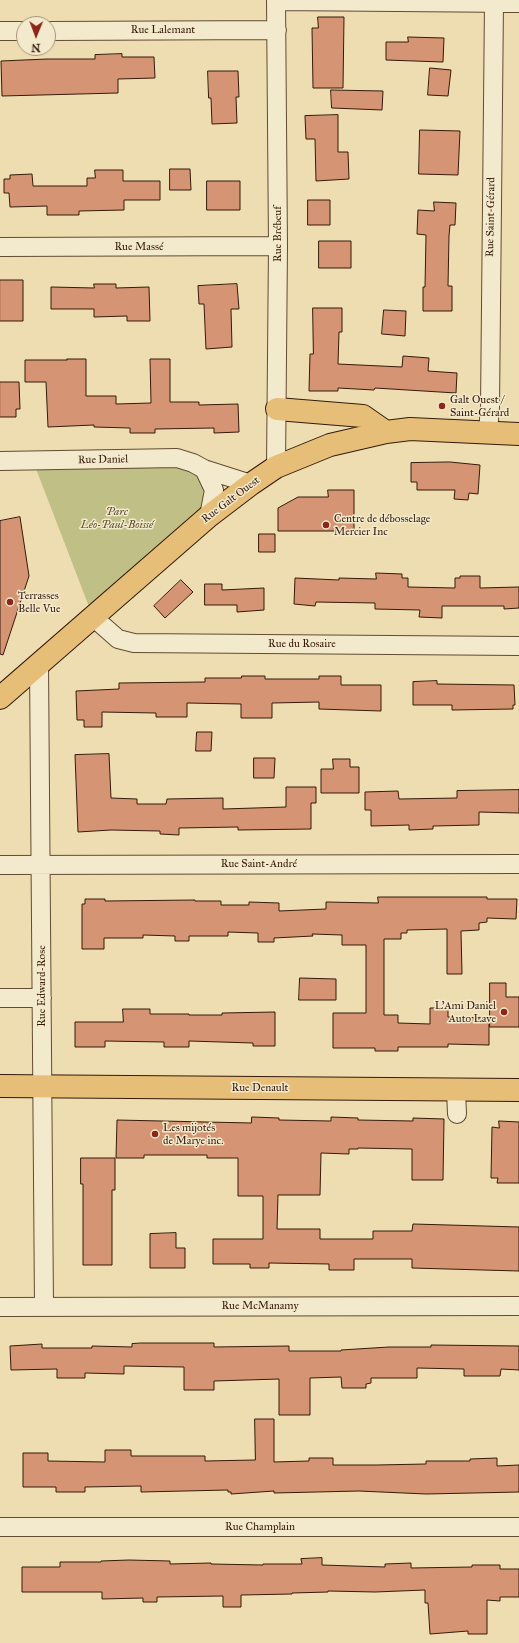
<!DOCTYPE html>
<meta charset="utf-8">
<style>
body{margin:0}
#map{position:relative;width:519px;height:1643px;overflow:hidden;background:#edddb0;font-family:"IM FELL Great Primer",serif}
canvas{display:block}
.north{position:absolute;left:16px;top:16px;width:40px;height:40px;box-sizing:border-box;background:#f3e9cc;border:1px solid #a7967e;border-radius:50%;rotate:181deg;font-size:11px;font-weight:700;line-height:16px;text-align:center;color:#351a0a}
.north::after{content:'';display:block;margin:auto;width:14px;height:18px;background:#8f2418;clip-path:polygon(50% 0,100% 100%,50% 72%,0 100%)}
</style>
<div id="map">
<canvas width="519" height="1643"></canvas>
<div class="north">N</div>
</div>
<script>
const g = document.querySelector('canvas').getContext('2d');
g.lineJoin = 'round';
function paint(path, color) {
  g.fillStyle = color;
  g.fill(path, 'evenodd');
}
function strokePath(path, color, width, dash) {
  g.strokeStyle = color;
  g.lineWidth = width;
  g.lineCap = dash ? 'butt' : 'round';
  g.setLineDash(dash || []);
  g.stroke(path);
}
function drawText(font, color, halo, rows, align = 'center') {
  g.font = font + ' "IM FELL Great Primer",serif';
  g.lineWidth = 3;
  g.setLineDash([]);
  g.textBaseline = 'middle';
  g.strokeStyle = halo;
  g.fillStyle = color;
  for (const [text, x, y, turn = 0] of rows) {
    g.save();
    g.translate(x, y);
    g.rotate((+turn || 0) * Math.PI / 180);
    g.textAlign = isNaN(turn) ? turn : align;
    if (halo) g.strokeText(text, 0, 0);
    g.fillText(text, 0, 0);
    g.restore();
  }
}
const green = new Path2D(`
 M177 458 204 469 209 516 93 617 33 461Z`);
const building = new Path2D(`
 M318 17H344L343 88H313L312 28H318Z
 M408 37 444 38 443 62 386 60V42H408Z
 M122 54V57H154L155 78 118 79V93L2 96 1 61 47 59H95V55Z
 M430 68 451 70 448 96 428 95Z
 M208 71H238L239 97H236L237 123 212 124 211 98H209Z
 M331 90 383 91 382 110 332 108Z
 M338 115V152H348L349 179 316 181 315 139H306L305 116Z
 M420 130 460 131 458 175 419 174Z
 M170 169H190L191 190H170Z
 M95 170H123V181H160V200H124V210L79 211V215H47V206L10 207 9 193H4V179H10V175L32 174 33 186H87V178H95Z
 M207 181H240V210H207Z
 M308 200H330V225H308Z
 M434 202 456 203 455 225H450L449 236 448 286H452V311H423V287H425L426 235 417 234 418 210 434 211Z
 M319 241H351V268H319Z
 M0 280H23V321H0Z
 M94 284H116V288L149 287 150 321H127V316L94 317V309H51V287L94 288Z
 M237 284 239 309H231L232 347 206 349 204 304H199L198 286Z
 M313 308H342V332H339L338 364 402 367 403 356 429 358 428 371 457 373 456 393 375 388 374 390 338 388V391H309L310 354H313Z
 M384 310 406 311 405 336 382 334Z
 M67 359H86V396H116V404L151 403 150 359H170V402H199V405L238 404 239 432 214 433V428L155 429V433H130V428L94 427V425L48 427 46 382H25V360H67Z
 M0 382H19L20 409H16V417H0Z
 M450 462 480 465 478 494 469 493 468 500 454 499 455 490H417V482H411V463Z
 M328 490H354V531H278V508L298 497H328Z
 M20 517 29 576 3 655 0 654V521Z
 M259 534H275V552H259Z
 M376 573 402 574V578H408V587L455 588V578H460V576H480V588L519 587V608L504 609V606H442V618L419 617 420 610 375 609V603L316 602 315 606 294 604 295 578 339 580V578L376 579Z
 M181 580 193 592 165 618 154 606Z
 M205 584H222V590L264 588V610L237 612V605H205Z
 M242 676H265V679H319V676H341V685H381V711L319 709V702L272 703V718H241V704L187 703V717H156V713L102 712V727H84V720H77L76 691 119 689V683L205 682V678H241Z
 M437 681V684L514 685 515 705H513V709L452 710V705H413V682Z
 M197 732H212L211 751H196Z
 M109 754 111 798 137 799V804H166L167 799 223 798V809L286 807V787H316V803H311V829L238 830V827L179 828V835L160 834V831L111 830 78 832 75 755Z
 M254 758H275L274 778H254Z
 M333 759H350V767H359V793H321V769H333Z
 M519 790V813L479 812V825L433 826V829L409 830V825L371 826V810H365V792L398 791 399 799 457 798V791Z
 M378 897H487V899H517L516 919 487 918V922L479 923V930L461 931 462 974H447V929L407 930V933H401V939H384V1015H398V1023L430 1024V1008H448V1017L489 1018V1045L448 1044V1047H398V1051H375V1048H333V1013H366V945H342V935L312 934 313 936 274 938V942H258V933L228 932V936H189V941H175V936L143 935V938H104V949H82V904H85V899H105V901L195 900V901H221V905H249V902L279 903V911L326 909V902L378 903Z
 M300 978 336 979V1000H299Z
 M490 983H506V997H519V1027H490Z
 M123 1009H150V1014H189V1015H222V1013L275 1012V1046H253V1043L189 1041V1047H164V1042L105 1041V1047H75V1022H123Z
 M252 1117 279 1118V1120L331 1121V1117L358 1118V1120L413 1121V1118L444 1119 443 1180H412V1149L358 1148V1149H349V1154L321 1153 320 1195H278L277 1229H320V1239H373V1231H412L413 1224 519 1227V1271L412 1268V1259H354V1270H329V1264L269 1263V1268H250V1264H213V1239H263V1196H238V1158H207V1155H144V1158H116L117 1120 251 1123Z
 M499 1121 519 1122V1183H497L498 1178H491L492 1127 499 1128Z
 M81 1158H115V1190H112V1265H83V1184H81Z
 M176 1233V1248H185V1268H150V1234Z
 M141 1343H214V1347L289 1346V1351H341V1350L389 1347H431V1345L519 1346V1370L501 1369 500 1376H464V1369L417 1368V1378H371V1383L366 1384V1388H342L341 1377 310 1378V1415H279V1379L214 1381V1390H184V1367L124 1366V1374L85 1373V1378H57V1369L11 1370 10 1346 42 1344V1348H92V1346L132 1347V1344Z
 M255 1419H274V1462L309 1461V1458H333V1465H377L426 1464V1461H470V1459L497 1458V1466L519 1465V1492L426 1494 359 1491 274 1493V1491L231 1494V1492H228V1490L141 1492V1486L85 1487V1492H56V1487H23V1453H48V1461L105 1462V1450H131V1456H205V1461L255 1460Z
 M322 1558V1565L385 1567V1564L411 1563V1568L472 1567V1565H500V1569H519V1597H500V1601L487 1600V1634H468V1631L430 1634 428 1603H425V1590L375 1592 328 1591V1592L292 1593V1594L241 1595V1607H223V1596L157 1597V1602H143V1598L102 1599V1592H22V1567H60V1562H101V1561L129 1560 170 1561V1564L211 1563V1564L263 1565V1564H302L301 1559Z`);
const minor = new Path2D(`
 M276 0 278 246 276 467
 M276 1 519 3
 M0 31H24
 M48 31 277 30
 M0 247 278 246
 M488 432 490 407 494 2
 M0 461 177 458 193 463 204 469 251 484
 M204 469 214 490 209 516
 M93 617 118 639 134 643 519 646
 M39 665 44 1307
 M0 865 519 864
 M0 998H42
 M456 1090 457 1114
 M0 1307 519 1306
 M0 1527H519`);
const major = new Path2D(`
 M277 409 363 416 386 432
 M0 698 209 516 251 484 276 467 330 445 386 432 410 429 519 434
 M0 1086 519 1090`);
const markers = [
 [442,406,4,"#8f2418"],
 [326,525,4,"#8f2418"],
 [10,602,4,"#8f2418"],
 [504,1012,4,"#8f2418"],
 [155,1134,4,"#8f2418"]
];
const streetNames = [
 ["Rue Lalemant",163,30],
 ["Rue Saint-Gérard",491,217,-89],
 ["Rue Brébeuf",278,234,-90],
 ["Rue Massé",139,247],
 ["Rue Daniel",103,460,-1],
 ["Rue Galt Ouest",231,500,-37],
 ["Rue du Rosaire",302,644],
 ["Rue Saint-André",259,864],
 ["Rue Edward-Rose",42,986,-90],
 ["Rue Denault",260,1088],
 ["Rue McManamy",260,1306],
 ["Rue Champlain",260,1527]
];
const poiNames = [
 ["Galt Ouest /",450,400],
 ["Saint-Gérard",450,413],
 ["Centre de débosselage",334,519],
 ["Mercier Inc",334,532],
 ["Terrasses",18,596],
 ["Belle Vue",18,609],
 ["L'Ami Daniel",496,1006,"right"],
 ["Auto Lave",496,1019,"right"],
 ["Les mijotés",163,1128],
 ["de Marye inc.",163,1141]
];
const parkNames = [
 ["Parc",117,512],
 ["Léo-Paul-Boissé",117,525]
];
paint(green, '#bfbf86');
paint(building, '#d59473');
strokePath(building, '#351a0a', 1);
strokePath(minor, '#634b34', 20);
strokePath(major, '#351a0a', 24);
strokePath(minor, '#f3e9cc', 18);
strokePath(major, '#e6be78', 22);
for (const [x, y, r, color] of markers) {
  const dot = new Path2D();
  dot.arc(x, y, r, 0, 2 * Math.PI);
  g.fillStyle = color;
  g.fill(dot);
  strokePath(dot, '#f3e9cc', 1.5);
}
drawText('11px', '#351a0a', '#f3e9cc', streetNames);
drawText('11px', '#351a0a', '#f3e9cc', poiNames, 'left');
drawText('italic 11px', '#5e4c2f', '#f3e9cc', parkNames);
</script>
